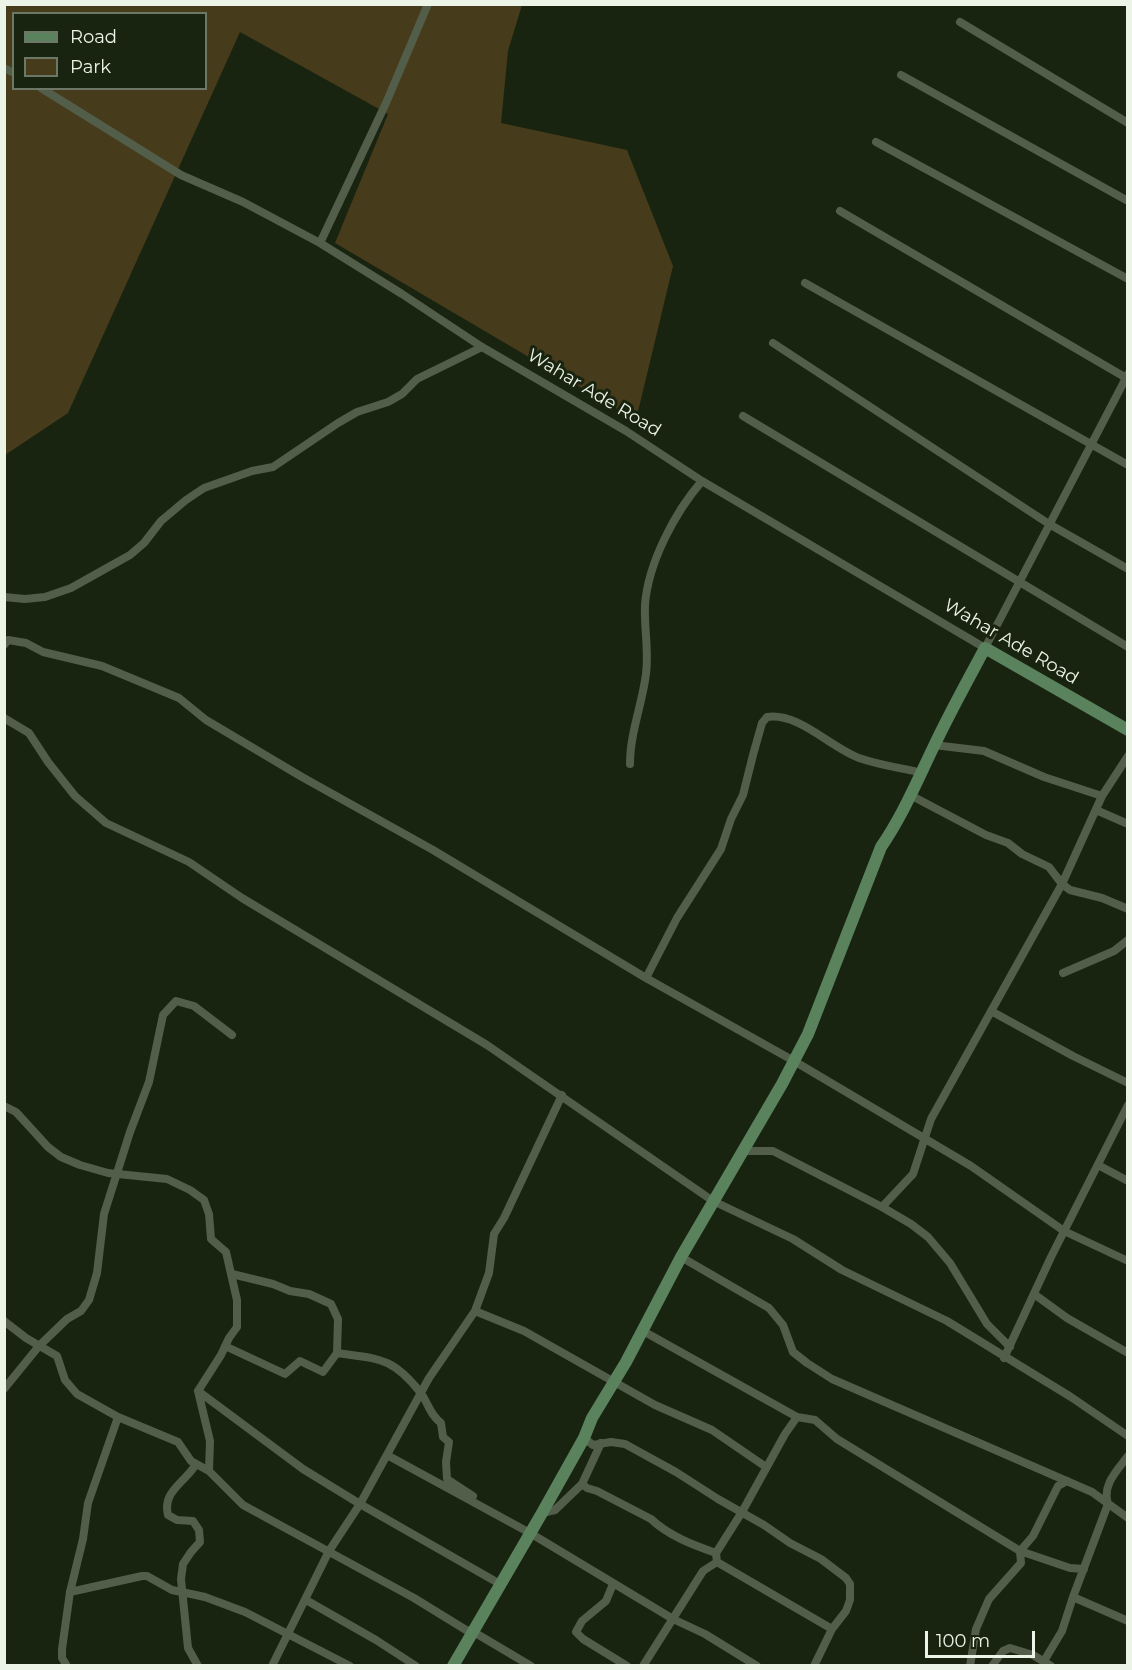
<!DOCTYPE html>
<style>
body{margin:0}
#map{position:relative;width:1132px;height:1670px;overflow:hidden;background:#192410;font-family:Montserrat,sans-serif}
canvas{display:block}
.frame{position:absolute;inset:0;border:6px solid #ecf3e7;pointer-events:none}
.legend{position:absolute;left:12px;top:12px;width:195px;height:78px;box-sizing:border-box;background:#192410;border:2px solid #6d7766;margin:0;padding:8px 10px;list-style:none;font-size:18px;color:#ecf3e7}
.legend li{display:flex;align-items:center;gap:12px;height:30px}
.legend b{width:30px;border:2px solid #6d7766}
.scale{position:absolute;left:925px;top:1631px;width:110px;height:27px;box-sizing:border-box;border:3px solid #ecf3e7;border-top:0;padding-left:8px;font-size:18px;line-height:21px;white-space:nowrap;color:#ecf3e7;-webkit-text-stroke:4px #192410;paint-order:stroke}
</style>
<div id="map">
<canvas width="1132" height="1670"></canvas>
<div class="frame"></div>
<ul class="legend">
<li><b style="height:8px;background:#59825d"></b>Road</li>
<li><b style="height:16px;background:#463b1b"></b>Park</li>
</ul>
<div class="scale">100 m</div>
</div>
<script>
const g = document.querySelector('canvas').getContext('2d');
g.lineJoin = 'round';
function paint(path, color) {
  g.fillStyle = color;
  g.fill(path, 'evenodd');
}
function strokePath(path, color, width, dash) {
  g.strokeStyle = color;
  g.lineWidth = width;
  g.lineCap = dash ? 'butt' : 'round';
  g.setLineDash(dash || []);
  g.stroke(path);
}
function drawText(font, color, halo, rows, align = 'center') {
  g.font = font + ' Montserrat,sans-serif';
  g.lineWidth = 6;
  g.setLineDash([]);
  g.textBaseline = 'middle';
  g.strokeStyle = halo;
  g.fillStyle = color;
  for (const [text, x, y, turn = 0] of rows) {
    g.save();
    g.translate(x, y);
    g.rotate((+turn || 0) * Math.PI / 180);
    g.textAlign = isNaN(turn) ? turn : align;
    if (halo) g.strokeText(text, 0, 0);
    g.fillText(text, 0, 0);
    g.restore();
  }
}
const green = new Path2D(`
 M5 5H522L508 51 501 123 627 150 673 266 636 420 335 243 388 114 240 32 68 413 5 455ZM14 14H206V88H14Z`);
const street = new Path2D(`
 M960 22 1128 123
 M4 68 14 73
 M901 75 1128 201
 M41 88 181 175 243 202 320 243 402 294 482 347 626 431 702 481 985 648 1128 374
 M876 142 1128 279
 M840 211 1128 379
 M320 243 386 103 428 4
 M805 283 1128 465
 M773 343 1049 524 1128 569
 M743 416 1128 647
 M4 597 25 599 45 597 71 588 130 555 144 543 161 521 186 500 204 488 252 471 273 467 338 423 357 412 388 402 402 394 417 379 482 347
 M4 645 8 640 26 643 43 652 102 666 179 698 206 720 302 777 433 850 646 978 794 1061 971 1166 1064 1231 1128 1261
 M4 718 29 733 48 762 75 796 106 823 189 862 242 898 487 1045 713 1201 793 1239 842 1270 947 1321 1071 1397 1128 1436
 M934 745 984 751 1044 777 1102 796
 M630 764C630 733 642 705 646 674 649 651 644 628 645 605 648 563 675 512 702 481
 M912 796 986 835 1008 843 1022 854 1049 867 1062 884 1070 890 1102 898 1128 909
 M1096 810 1128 824
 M1063 973 1114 951 1128 940
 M646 978 677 918 721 849 731 819 743 795 753 755 762 723 767 717C798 712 830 747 859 758 879 765 901 768 922 773
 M991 1011 1073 1056 1128 1083
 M4 1106 16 1112 48 1147 61 1157 80 1165 108 1173 167 1179 190 1190 204 1200 209 1214 211 1239 226 1252 237 1300V1327L229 1338 221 1355 198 1391 210 1441 209 1471
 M744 1151H773L882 1207 911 1224 928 1237 950 1263 987 1324 1010 1347
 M1098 1165 1128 1181
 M882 1207 913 1174 931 1119 1062 884 1102 796 1128 756
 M681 1257 769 1308 783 1325 793 1352 807 1363 832 1379 1092 1492 1128 1518
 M232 1274 273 1284 290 1291 309 1294 331 1304 338 1319 337 1353
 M1034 1294 1067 1318 1128 1353
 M475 1311 524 1331 655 1405 712 1430 766 1467
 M4 1321 26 1338 57 1356 65 1380 77 1394 118 1417 178 1442 191 1461 209 1471 243 1505 414 1598 466 1630 472 1631 531 1666
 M643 1331 797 1417
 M225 1346 285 1374 300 1361 323 1372 337 1353C379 1359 392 1357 420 1392 428 1402 429 1414 441 1423L443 1437 449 1442 446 1462 447 1479 473 1496
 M1004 1358 1051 1257 1128 1105
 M4 1389 39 1346 67 1319 81 1311 89 1300 97 1273 104 1214 130 1132 149 1082 163 1015 176 1001 194 1006 232 1035
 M198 1391 303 1469 360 1504 500 1584
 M584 1438 593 1445 611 1442 625 1444 676 1472 718 1499 764 1525 790 1543 821 1559 846 1578 850 1584V1600L846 1611 832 1629 814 1666
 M387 1455 530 1533 673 1619 705 1634 757 1666
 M196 1464C185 1483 162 1491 168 1515L177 1520 193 1521 199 1530 200 1542 191 1552 183 1564 181 1579 188 1648 198 1666
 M582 1484 601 1443
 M542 1513 555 1510 582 1484 587 1488 597 1491 651 1519C669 1536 693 1545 716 1553
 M717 1562 832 1629
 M613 1584 606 1601 582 1621 576 1632 583 1639 627 1666
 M70 1592 142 1576H147L172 1590 205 1597 245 1612 350 1666
 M1073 1597 1128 1621
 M306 1600 376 1640 416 1666
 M1044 1661 1062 1631 1073 1597 1108 1504C1102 1485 1116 1472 1128 1456
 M67 1666 62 1658V1649L70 1592 83 1539 88 1503 118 1417
 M272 1666 329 1551 360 1504 429 1378 475 1311 489 1273 494 1234 504 1218 562 1095
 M643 1666 703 1571 717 1562 716 1553 742 1512 785 1434 797 1417 815 1420 837 1439 1020 1551 1070 1568 1084 1569
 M970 1666 976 1629 989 1599 1021 1563 1020 1551 1033 1536 1058 1486 1067 1481
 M992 1666 1003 1651 1010 1648 1033 1655 1051 1666`);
const secondary = new Path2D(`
 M453 1666 542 1513 584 1438 592 1418 626 1362 681 1257 782 1084 808 1034 881 847C903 815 917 781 934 746 950 712 968 680 985 648L1128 730`);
const streetNames = [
 ["Wahar Ade Road",594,393,31],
 ["Wahar Ade Road",1011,642,30]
];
paint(green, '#463b1b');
strokePath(street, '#525e49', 8);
strokePath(secondary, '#59825d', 12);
drawText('18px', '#ecf3e7', '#192410', streetNames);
</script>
